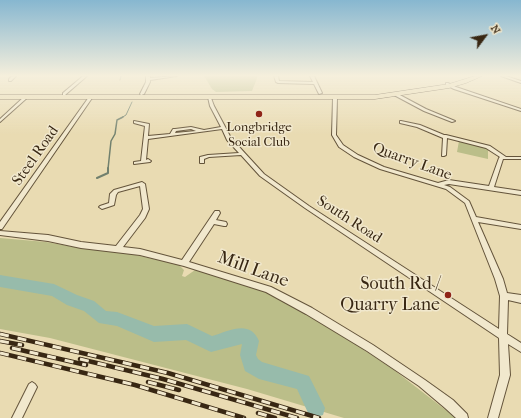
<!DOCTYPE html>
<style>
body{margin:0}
#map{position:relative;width:521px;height:418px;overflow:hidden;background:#e9dbb2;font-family:"IM FELL French Canon",serif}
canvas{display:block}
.north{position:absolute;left:465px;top:16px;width:40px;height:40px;-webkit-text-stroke:3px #f1e8cd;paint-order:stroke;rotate:58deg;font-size:11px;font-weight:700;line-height:16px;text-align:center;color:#382713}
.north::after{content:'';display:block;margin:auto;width:14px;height:18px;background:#382713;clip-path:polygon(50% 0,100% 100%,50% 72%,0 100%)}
</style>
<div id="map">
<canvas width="521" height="418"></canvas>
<div class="north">N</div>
</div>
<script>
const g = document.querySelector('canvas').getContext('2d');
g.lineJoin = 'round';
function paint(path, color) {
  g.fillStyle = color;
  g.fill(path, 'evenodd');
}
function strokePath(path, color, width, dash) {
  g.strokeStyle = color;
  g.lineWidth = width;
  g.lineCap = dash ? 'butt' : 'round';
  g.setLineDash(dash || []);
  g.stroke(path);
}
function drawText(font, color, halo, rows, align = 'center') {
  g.font = font + ' "IM FELL French Canon",serif';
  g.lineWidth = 3;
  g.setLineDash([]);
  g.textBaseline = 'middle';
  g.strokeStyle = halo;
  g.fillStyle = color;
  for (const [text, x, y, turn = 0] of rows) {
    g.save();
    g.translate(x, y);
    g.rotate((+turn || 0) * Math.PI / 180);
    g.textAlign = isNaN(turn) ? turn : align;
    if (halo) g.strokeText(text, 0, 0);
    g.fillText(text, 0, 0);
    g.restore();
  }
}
const green = new Path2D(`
 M204 76H258L252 91 216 92 212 89Z
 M459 141 488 148V159L457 152Z
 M0 238 46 242 86 249 123 252 179 265 184 270 182 276 185 277 195 270 199 271 266 292 308 313 365 347 364 350 394 370 456 418H344L247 389 50 338 0 329Z`);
const streamFar2 = new Path2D(`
 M120 80 121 76
 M121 118 126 115 132 102`);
const streamFar1 = new Path2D(`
 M108 169 111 141 115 134 117 120 123 117`);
const stream = new Path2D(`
 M97 178 108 173V168`);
const river = new Path2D(`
 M0 275 54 284 77 295 94 301 106 311 117 312 154 326 187 324 212 336C229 331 250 319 259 341L256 355 258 359 262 362 309 376 325 408 323 415 316 417 309 415 297 389 259 379 245 371 240 355 242 344 211 352 186 340 154 342 117 326 99 323 84 311 67 305 52 296 0 287Z`);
const minor = new Path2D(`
 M12 76H16L11 81H9V79Z
 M83 76H87L65 95H63V93Z
 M146 76H150V78L177 76 150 80V82L144 94 141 95 140 94 146 82Z
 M274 76H278L279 81 313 82 310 76H314L322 93 319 94 314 84 278 83 276 82Z
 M501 76H506L521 81V83Z
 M446 83H448L456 87 521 109V111L454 89 446 85Z
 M394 93H396L426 109 455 121 452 122 424 111 394 95Z
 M25 96 28 97 0 122V119Z
 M89 97 92 98 2 229H0V222Z
 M208 97 211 98 214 106 231 138 264 174 309 206 499 329 500 296 495 279 465 203 446 189 380 169 354 157 339 147 332 135 333 98 335 97 337 98 336 135 343 145 358 155 384 167 438 183 449 180 489 186 499 158 500 157 486 148 447 138 446 155 444 156H442L443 138 417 127 400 123V121H401L420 125 444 135H446L490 146 506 157H521V159H503L494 187 521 191V195L449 184 444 185 450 187 469 201 476 217 521 225V229L478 222 503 279 507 293 521 295V303L508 300 507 334 521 343V352L508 344 510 375 498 418H488L500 375 499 338 305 208 260 176 241 155 209 157 204 159V163H200V157L208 155 239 153 227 140 222 129 148 139 146 160 148 159 151 161 150 162 134 164V162L141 161 145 126 134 123V121L149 124 148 136 170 134 173 129H175L191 127 204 130 221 127 210 106ZM191 129 196 131 175 133 176 131Z
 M142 182 145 184 149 209 145 218 123 247 140 249 182 260 215 211H219L220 213 216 220 226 222 227 224 226 226H224L214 224 189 262 271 287 312 308 373 345 425 380 453 400 467 414 468 418H456L445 408 419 386 367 351 306 314 266 292 184 266 140 255 81 248 48 241 0 235V231L48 235 81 242 116 246 140 215 143 209 140 186 118 192 116 195 114 205 102 209 99 207 100 206 109 203 110 194 114 190Z
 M32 382 35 384 37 387 22 418H12L29 384Z`);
const highway = new Path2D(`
 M475 76H482L466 83 449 88 375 99H0V95H375L449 84Z`);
const rail = new Path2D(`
 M0 334 168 373 319 418
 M0 341 22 345
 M12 348 86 365
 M0 353 135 385 244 418
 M80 359 163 379 297 418
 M148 382 179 390
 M258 413 275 418`);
const markers = [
 [259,114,4,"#8f2418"],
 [448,295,4,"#8f2418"]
];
const farPoinames = [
 ["Longbridge",259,128],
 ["Social Club",259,143]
];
const streetNames = [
 ["Steel Road",36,156,-55],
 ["Quarry Lane",412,162,20],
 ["South Road",349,220,33]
];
const nearStreetnames = [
 ["Mill Lane",253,270,20]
];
const nearPoinames = [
 ["South Rd /",440,285],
 ["Quarry Lane",440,306]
];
paint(green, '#bbbe89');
strokePath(streamFar2, '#71806e', 1);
strokePath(streamFar1, '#71806e', 1.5);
strokePath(stream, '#71806e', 2);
paint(river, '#97bbab');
strokePath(minor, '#64543b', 2);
strokePath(highway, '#382713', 1);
paint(minor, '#f1e8cd');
paint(highway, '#e9dbb2');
strokePath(rail, '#382713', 4.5);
strokePath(rail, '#f1e8cd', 3, [9]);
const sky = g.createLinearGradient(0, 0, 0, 135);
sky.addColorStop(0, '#87b7d0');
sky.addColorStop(0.56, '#f5efdc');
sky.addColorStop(1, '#f5efdc00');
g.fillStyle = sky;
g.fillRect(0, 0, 521, 135);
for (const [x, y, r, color] of markers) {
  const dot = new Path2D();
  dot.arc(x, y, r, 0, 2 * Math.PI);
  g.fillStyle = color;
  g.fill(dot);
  strokePath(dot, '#f1e8cd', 1.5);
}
drawText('13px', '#382713', '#f1e8cd', farPoinames);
drawText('15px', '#382713', '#f1e8cd', streetNames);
drawText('18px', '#382713', '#f1e8cd', nearStreetnames);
drawText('18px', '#382713', '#f1e8cd', nearPoinames, 'right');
</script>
